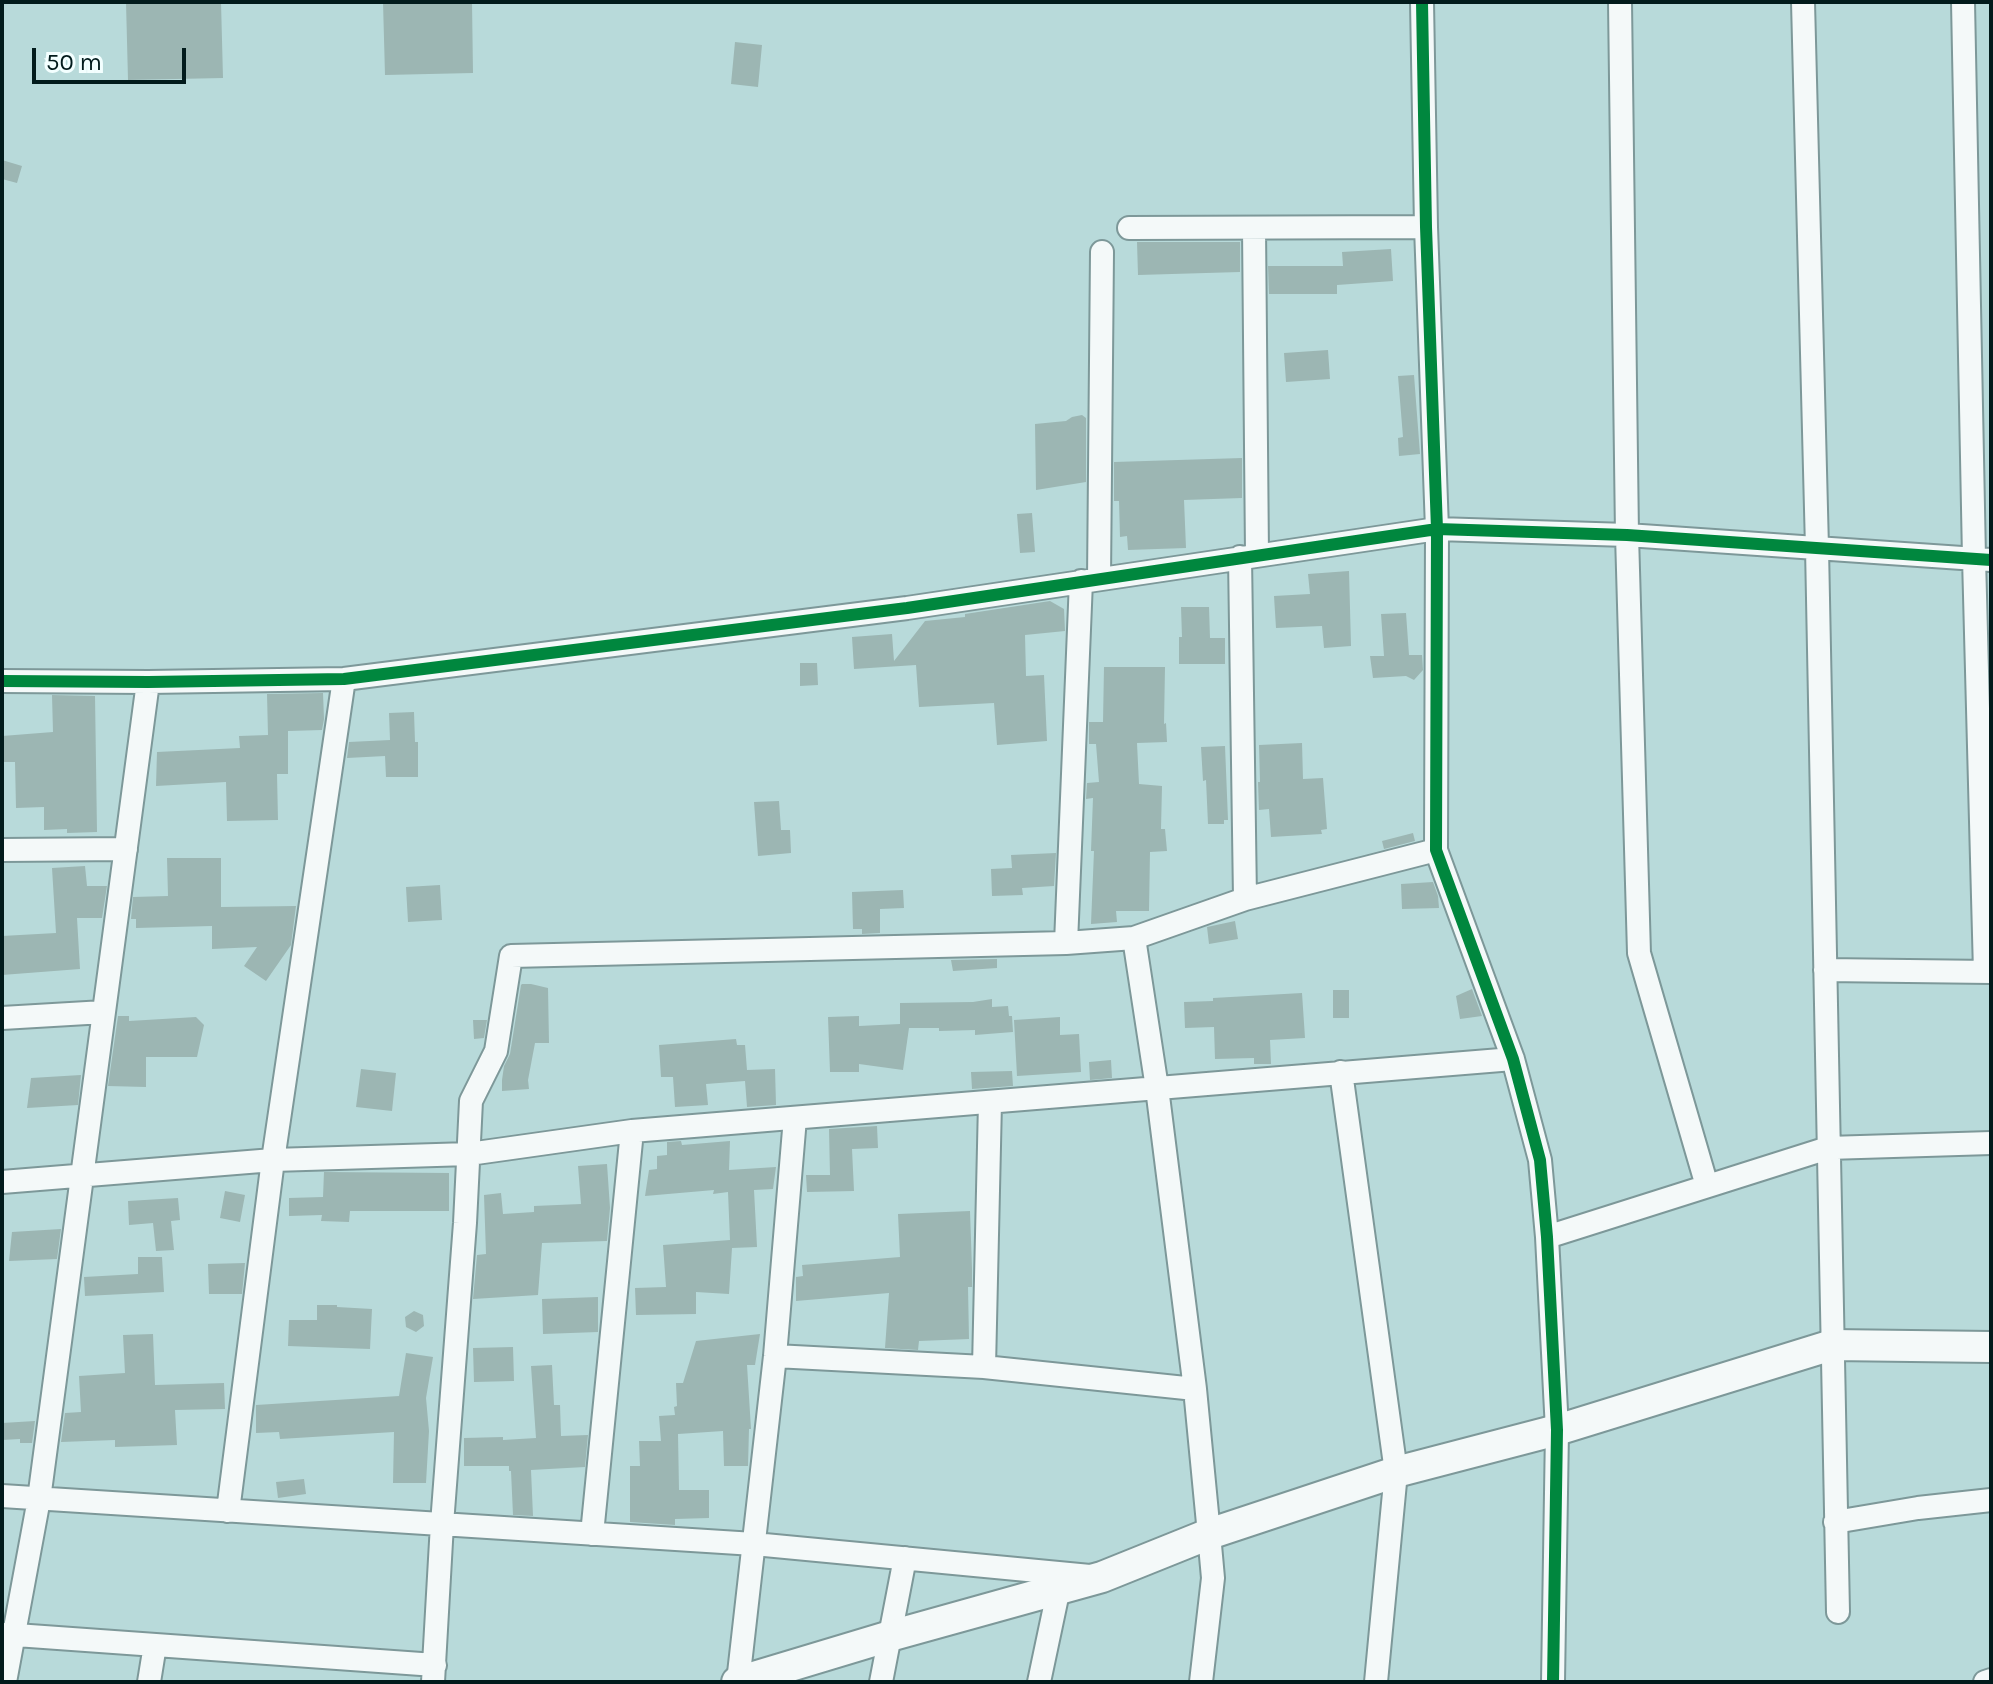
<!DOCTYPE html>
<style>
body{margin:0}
#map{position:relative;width:1993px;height:1684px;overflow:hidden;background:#b8dada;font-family:Karla,sans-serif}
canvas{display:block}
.frame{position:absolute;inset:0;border:4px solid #021b1c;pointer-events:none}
.scale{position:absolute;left:32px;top:48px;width:154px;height:36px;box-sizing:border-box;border:4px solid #021b1c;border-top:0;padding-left:10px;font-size:24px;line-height:28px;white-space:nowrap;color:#021b1c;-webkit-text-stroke:6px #f3ffff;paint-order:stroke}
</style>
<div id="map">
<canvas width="1993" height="1684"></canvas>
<div class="frame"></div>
<div class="scale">50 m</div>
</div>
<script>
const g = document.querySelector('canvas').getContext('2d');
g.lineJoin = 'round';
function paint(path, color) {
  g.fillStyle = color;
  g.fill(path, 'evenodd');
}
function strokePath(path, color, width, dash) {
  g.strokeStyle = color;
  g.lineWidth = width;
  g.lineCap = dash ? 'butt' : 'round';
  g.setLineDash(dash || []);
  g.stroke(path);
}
const building = new Path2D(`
 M126 2H221L223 78 128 80Z
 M383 2H472L473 73 385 75Z
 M735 42 762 45 758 87 731 84Z
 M2 160 22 166 17 183 2 179Z
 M1137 242H1240V272L1138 275Z
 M1391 249 1393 281 1337 285V294H1269L1268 266H1343L1342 252Z
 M1328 350 1330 379 1286 382 1284 353Z
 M1414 375 1420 454 1399 456 1398 438 1403 437 1398 376Z
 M1082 415 1086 418V482L1036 490 1035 424 1066 421 1072 417Z
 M1242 458V498L1184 500 1186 548 1128 550 1127 536 1120 537 1119 501H1114V462Z
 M1032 513 1035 552 1020 553 1017 514Z
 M1349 571 1351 646 1324 648 1322 626 1276 628 1274 596 1310 594 1308 574Z
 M1050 601 1064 609 1065 631 1025 635 1026 676 1044 675 1047 741 997 745 994 703 919 707 916 665 854 669 852 637 892 634 894 661 925 621 965 617V614Z
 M1181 607H1209L1210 638H1225V664H1179V637H1182Z
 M1406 613 1409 655H1422L1423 670 1414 680 1406 676 1373 678 1370 656H1384L1381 614Z
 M800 663H817L818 685 800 686Z
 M1104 667H1165L1164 724 1166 723 1167 742 1137 743 1139 784 1162 786 1161 829H1165L1167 851 1150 852 1149 911H1116L1117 922 1091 924 1094 851H1091L1093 798 1086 799 1087 783 1099 782 1096 744H1089V722H1103Z
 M323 693 324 719 322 730 288 731V774H277L278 820 227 821 226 782 156 786 157 752 240 748 239 736 268 735 267 694Z
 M52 695 95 696 97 832 67 833V829L44 830V807L16 808 15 762H2V736L53 732Z
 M414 712 415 742H418V777H386L385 756 347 758 349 742 390 740 389 713Z
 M1302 743 1303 779 1323 778 1327 829 1321 830 1322 834 1271 837 1269 809 1259 810 1258 782H1260L1259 745Z
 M1225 746 1228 820H1224V824H1208L1206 780 1203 781 1201 747Z
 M779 801 781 830H790L791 853 758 856 754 802Z
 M1413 833 1415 841 1384 849 1382 841Z
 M1056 853 1054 886 1022 888 1023 895 992 896 991 869 1012 868 1011 855Z
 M167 858H221V907L296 906 291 945 266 981 244 966 257 947 212 949V926L136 928V919H131L133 897 168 896Z
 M85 866 87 886H107L102 918H77L80 969 2 975V936L56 933 52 868Z
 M1433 882 1438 896 1439 908 1402 909 1401 884Z
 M440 885 442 920 408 922 406 887Z
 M903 890 904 908 880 909V933L862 934V929H853L852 892Z
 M1235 921 1238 939 1209 944 1207 927Z
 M997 959V968L953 971 951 960Z
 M522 984H531L548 988 549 1043H535L528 1080 529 1089 502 1091V1080L504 1066 510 1054 521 985Z
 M1472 989 1482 1016 1460 1019 1456 996Z
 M1333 990H1349V1018H1333Z
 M1302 993 1305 1038 1270 1040 1271 1064H1254V1058L1215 1059 1214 1027 1185 1028 1184 1002 1213 1001V998Z
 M992 999V1007L1008 1006 1009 1016H1012L1013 1032 975 1035V1030L939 1031V1028H909L903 1070 859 1064V1072H830L828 1017 859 1016V1026L900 1024V1003L973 1002Z
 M118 1016H129V1021L196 1017 204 1025 197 1057H146V1087L108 1086Z
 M1060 1017V1035L1079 1034 1081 1072 1017 1076 1014 1020Z
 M473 1020H487L484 1038 474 1039Z
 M736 1039 737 1045H745L747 1070 775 1069 776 1105 747 1107 745 1081 706 1084 708 1105 675 1107 673 1077H661L659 1045Z
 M1111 1060 1112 1078 1090 1080 1089 1062Z
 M361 1069 396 1073 392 1111 356 1107Z
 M1012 1071 1013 1086 972 1089 971 1072Z
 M81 1075 78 1105 27 1108 31 1078Z
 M877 1126 878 1148 852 1149 854 1191 807 1192 806 1175H830L829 1129Z
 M681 1141 682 1145 730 1141 729 1170 776 1167 773 1189 754 1190 757 1247 732 1248 729 1294 696 1292V1314L636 1315 635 1288 666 1287 663 1245 730 1240 728 1192 713 1194 714 1190 645 1196 649 1170 657 1169V1156L667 1155V1142Z
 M607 1164 610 1208 607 1241 542 1243 538 1295 473 1299 477 1255 486 1254 484 1195 501 1193 503 1214 534 1212V1206L581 1204 578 1166Z
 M324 1172 449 1173V1211H350L349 1222 321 1221 322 1215 289 1216V1198L323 1197Z
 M225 1191 245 1195 240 1222 220 1218Z
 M178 1198 180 1220 171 1221 174 1250 156 1251 153 1223 129 1225 128 1201Z
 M970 1211 972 1269V1287H968L969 1339 919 1341 918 1350 885 1348 889 1293 796 1301V1277L803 1276 802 1265 900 1257 898 1214Z
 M61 1229 57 1259 9 1261 12 1232Z
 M138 1257H162L164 1292 85 1296 84 1277 138 1274Z
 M245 1263 242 1294H209L208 1264Z
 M598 1297V1332L543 1334 542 1299Z
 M317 1305H337V1307L372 1309 370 1349 288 1346 289 1320H317Z
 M414 1311 423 1315 424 1326 416 1332 406 1327 405 1317Z
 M153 1334 155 1385 224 1383 225 1409 175 1410 177 1445 115 1447V1440L61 1442 65 1413 81 1412 79 1376 125 1373 123 1335Z
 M760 1334 755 1365H747L751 1429H749L748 1466H724L723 1431 678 1434 679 1490H709V1518L675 1519V1525L630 1522V1466H640L639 1441H661L659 1416 675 1415 674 1407 677 1406 676 1383H683L696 1341Z
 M513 1347 514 1381 474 1382 473 1348Z
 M406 1353 433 1357 426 1398 429 1431 426 1483H393L394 1432 280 1439 279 1432 256 1433V1405L399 1396Z
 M552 1365 554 1405H560L561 1436 588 1435 585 1467 531 1470 533 1516 513 1515 511 1471H509V1466H464V1438L503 1437V1440L536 1438 531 1366Z
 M35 1421 32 1443H20V1439L2 1440V1423Z
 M304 1479 306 1494 278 1498 276 1482Z`);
const street = new Path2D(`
 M1422 2 1426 227 1437 529 1436 850 1513 1059 1540 1160 1547 1237 1557 1430 1553 1682
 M1620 2 1627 535 1639 953 1707 1186
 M1803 2 1817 548 1838 1612
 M1963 2 1974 558 1985 972
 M1129 228 1426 227
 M1254 228 1257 555
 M1240 557 1245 899
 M1099 579 1102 252
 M2 681 148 682 344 679 907 608 1437 529 1627 535 1991 560
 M2 850 126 849
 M1134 938 1157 1088 1195 1389 1209 1534 1213 1578 1201 1682
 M1066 943 1081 581
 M1825 970 1991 972
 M2 1018 104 1012
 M1341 1072 1396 1472 1376 1682
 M2 1182 273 1160 469 1154 632 1131 1513 1059
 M1547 1237 1828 1148 1991 1143
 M775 1356 984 1367 1195 1389
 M984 1367 990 1102
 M2 1496 754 1544 1090 1576
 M228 1511 273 1160 344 679
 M1835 1522 1918 1508 1991 1500
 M592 1534 632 1131
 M2 1634 435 1665
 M5 1682 39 1499 148 682
 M149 1682 155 1645
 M433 1682 442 1524 465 1223 471 1101 496 1051 511 956 1066 943 1134 938 1245 899 1436 850
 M738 1682 775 1356 795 1118
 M881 1682 905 1558
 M1039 1682 1061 1578
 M1985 1682 1991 1680`);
const secondary = new Path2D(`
 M737 1682 890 1636 1102 1577 1209 1534 1396 1472 1557 1430 1832 1345 1991 1347`);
const cycleway = new Path2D(`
 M1422 2 1426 227 1437 529 1436 850 1513 1059 1540 1160 1547 1237 1557 1430 1553 1682
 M2 681 148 682 344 679 907 608 1437 529 1627 535 1991 560`);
paint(building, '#9cb6b3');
strokePath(street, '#7d9899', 26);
strokePath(secondary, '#7d9899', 34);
strokePath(street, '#f4f9f9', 22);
strokePath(secondary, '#f4f9f9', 30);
strokePath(cycleway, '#00873e', 12);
</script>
